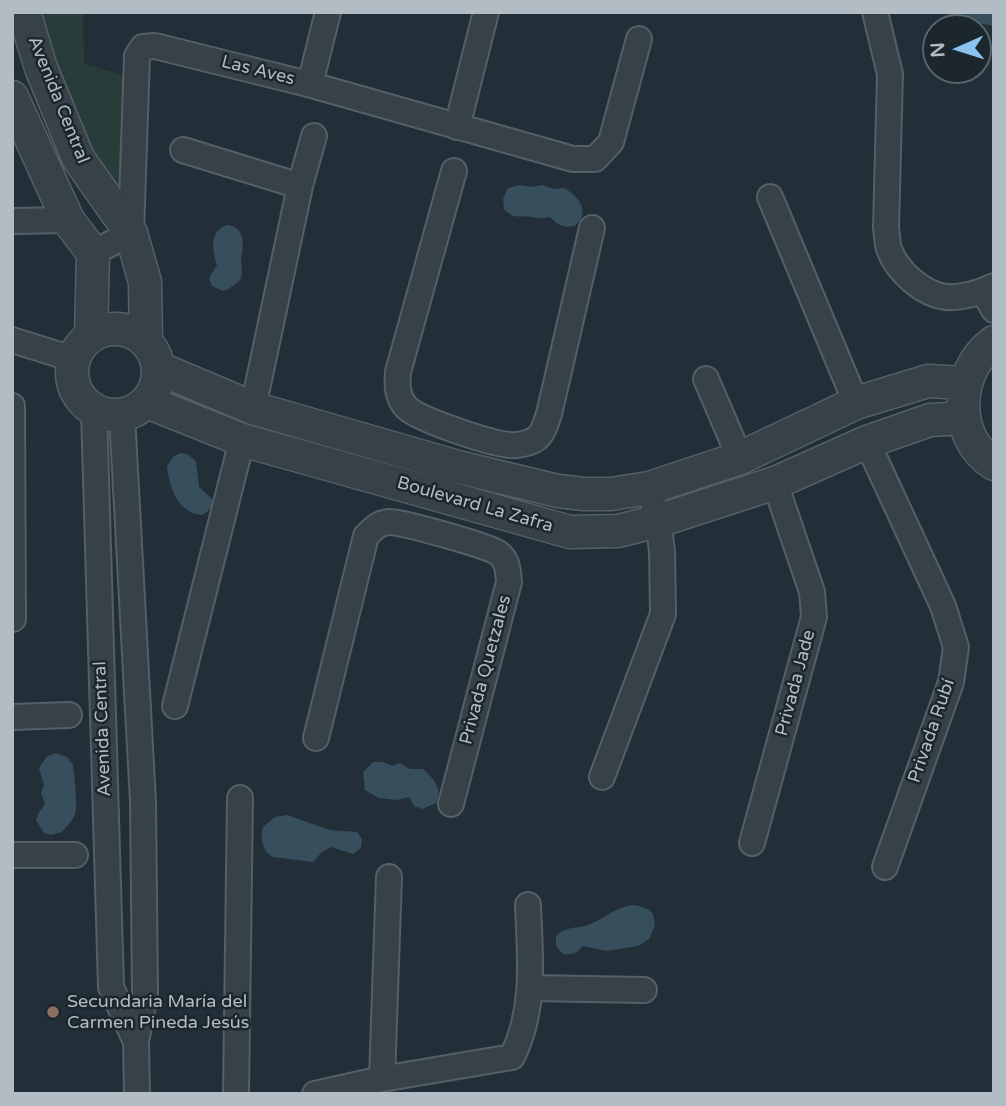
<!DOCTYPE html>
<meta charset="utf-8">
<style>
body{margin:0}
#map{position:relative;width:1006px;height:1106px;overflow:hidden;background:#232f38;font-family:"Varela Round",sans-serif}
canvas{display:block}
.frame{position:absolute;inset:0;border:14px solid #b1bcc4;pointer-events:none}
.north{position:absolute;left:922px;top:14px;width:70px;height:70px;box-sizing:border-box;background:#1c262d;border:2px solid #586269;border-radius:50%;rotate:267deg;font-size:19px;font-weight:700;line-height:28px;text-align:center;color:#b1bcc4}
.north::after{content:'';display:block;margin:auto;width:24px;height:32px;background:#8ac3f0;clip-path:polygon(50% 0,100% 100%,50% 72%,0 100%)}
</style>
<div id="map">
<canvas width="1006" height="1106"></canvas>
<div class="frame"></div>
<div class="north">N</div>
</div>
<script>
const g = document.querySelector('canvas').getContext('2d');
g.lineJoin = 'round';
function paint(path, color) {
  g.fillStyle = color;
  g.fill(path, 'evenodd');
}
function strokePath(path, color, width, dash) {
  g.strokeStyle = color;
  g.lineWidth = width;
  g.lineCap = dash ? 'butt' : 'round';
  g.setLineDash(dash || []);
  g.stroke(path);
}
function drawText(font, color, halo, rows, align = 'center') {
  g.font = font + ' "Varela Round",sans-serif';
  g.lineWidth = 5;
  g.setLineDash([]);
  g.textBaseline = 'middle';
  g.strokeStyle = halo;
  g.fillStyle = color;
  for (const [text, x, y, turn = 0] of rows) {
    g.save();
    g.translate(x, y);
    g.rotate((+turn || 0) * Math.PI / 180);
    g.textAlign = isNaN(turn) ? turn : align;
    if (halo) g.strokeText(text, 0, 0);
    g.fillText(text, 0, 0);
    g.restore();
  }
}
const green = new Path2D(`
 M33 12H83L84 64 132 77 125 192 108 191Z`);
const water = new Path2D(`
 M944 12H994V26L955 19Z
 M518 185 533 187 542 185 554 189 564 188C579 197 591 211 575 226 563 228 558 225 550 217 542 219 539 218 532 217 519 215 514 220 504 209L503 199 508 188Z
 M227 225C247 228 243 246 241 261 241 266 243 272 241 278 238 284 229 289 223 291L212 286 209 278 217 265C212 250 209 231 227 225Z
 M180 453 187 454 196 461 199 487 212 499C213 507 209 511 202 515 177 513 169 486 167 466L173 457Z
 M56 753 67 757 73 765C74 773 78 808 75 814 73 821 66 826 62 832L51 835 44 833 36 820 38 814 45 804 41 793 44 785 39 768 47 756Z
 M373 762H383L392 766 400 763 410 769H423C434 779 443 789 436 803L422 809 414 806 409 797 398 800 379 798 365 790 363 772Z
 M287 815 330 830 357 832 362 839 361 848 353 854 331 847 322 852 313 862 273 857C262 851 260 839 263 827L275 817Z
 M635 905 648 909 653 914 655 926 649 939 644 942 638 946 607 951 583 946C577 953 573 955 563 954L556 946V936C565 926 576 929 588 925 604 919 617 906 635 905Z`);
const minor = new Path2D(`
 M875 12 890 74 886 227C887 234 887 242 889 249 897 271 922 294 946 297 961 298 980 293 994 286
 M308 84 313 72 328 12
 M457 127 486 12
 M183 150 300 186
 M454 171 398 372C397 385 397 398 407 408 420 420 492 444 510 445 517 446 531 443 537 438 544 432 546 422 549 414L592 228
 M770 197 856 403
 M12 221 68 220
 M93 253 131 233 137 56 143 47 155 46 308 84 573 159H595L611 142 639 39
 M983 291 994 310
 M12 340 73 359
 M706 379 740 458
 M12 406 13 619
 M253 408 300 186 314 136
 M94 411 111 987 136 1042
 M122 415 143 802 145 994 136 1042 137 1094
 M867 442 943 606 956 647 951 682 885 867
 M175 706 242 440
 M12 717 69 715
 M316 738 366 536C373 529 378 523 389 522 399 521 489 546 498 553 508 560 508 571 509 582L451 804
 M602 777 663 614 662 551 658 521 649 488
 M752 843 814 617 812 592 775 483
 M12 855H75
 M531 988 644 990
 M382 1079 389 877
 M236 1094 240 798
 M315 1094 382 1079 512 1057C536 1009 530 957 528 905`);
const tertiary = new Path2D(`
 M24 12 41 68 78 158 131 233 145 282 146 341
 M12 97 68 220 93 253 91 336
 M72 372a43 43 0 1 1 86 0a43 43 0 1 1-86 0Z
 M994 342C955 370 951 437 994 464
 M158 368 253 408 458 467 558 491 584 494H611L649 488 740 458 856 403 928 381 965 383
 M147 402 242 440 570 532 618 531 658 521 775 483 867 442 930 420 964 418`);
const markers = [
 [53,1012,7,"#8d6e63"]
];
const streetNames = [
 ["Las Aves",258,71,14],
 ["Avenida Central",58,100,68],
 ["Boulevard La Zafra",475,505,16],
 ["Privada Quetzales",486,670,-75],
 ["Privada Jade",796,683,-75],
 ["Avenida Central",103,729,-92],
 ["Privada Rubí",932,731,-71]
];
const poiNames = [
 ["Secundaria María del",67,1002],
 ["Carmen Pineda Jesús",67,1023]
];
paint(green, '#283d3a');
paint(water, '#374e5d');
strokePath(minor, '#545f66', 28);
strokePath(tertiary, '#545f66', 35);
strokePath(minor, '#364148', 24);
strokePath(tertiary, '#364148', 32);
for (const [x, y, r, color] of markers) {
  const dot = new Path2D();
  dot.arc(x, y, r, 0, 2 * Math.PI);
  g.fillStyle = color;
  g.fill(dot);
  strokePath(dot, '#1c262d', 2.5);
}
drawText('18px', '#b1bcc4', '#1c262d', streetNames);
drawText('18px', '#b1bcc4', '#1c262d', poiNames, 'left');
</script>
